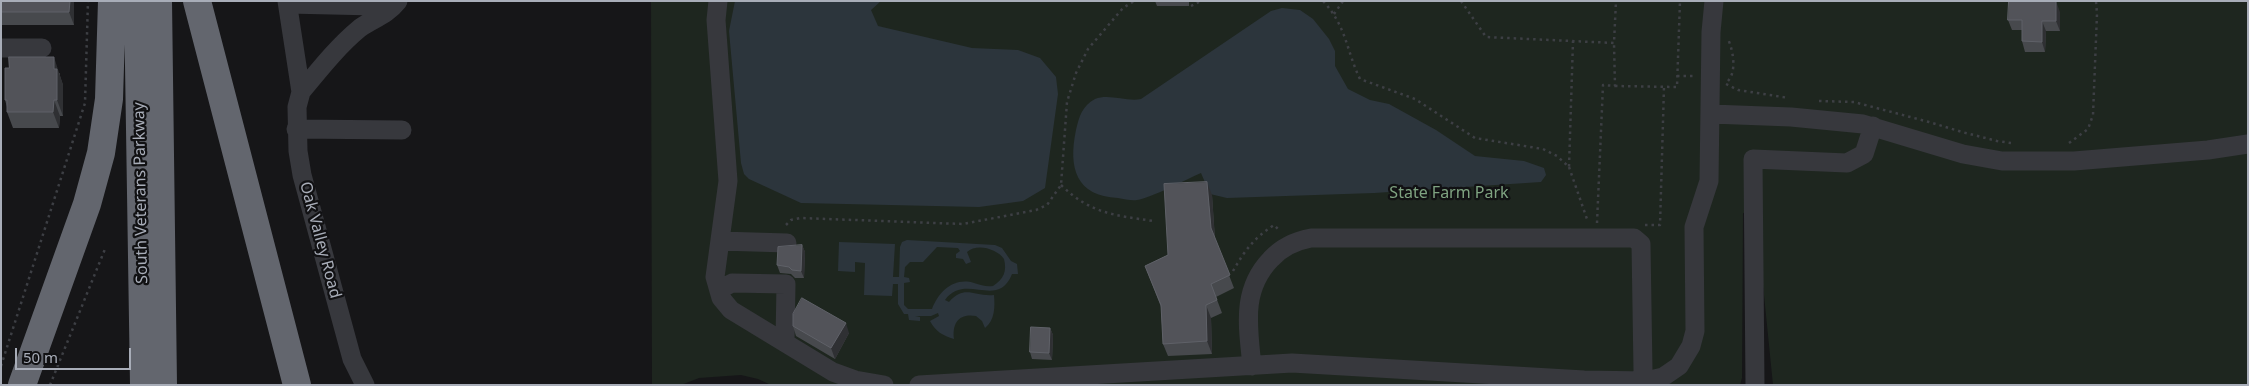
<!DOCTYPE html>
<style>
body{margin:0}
#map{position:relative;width:2249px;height:386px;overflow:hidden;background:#161618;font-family:"Noto Sans",sans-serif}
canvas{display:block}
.frame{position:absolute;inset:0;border:2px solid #a8adb8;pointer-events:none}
.scale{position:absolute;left:15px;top:348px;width:116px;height:22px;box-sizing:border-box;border:2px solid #a8adb8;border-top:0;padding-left:6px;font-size:15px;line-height:18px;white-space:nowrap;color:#a8adb8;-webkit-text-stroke:4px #111113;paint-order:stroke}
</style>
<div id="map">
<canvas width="2249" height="386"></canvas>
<div class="frame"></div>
<div class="scale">50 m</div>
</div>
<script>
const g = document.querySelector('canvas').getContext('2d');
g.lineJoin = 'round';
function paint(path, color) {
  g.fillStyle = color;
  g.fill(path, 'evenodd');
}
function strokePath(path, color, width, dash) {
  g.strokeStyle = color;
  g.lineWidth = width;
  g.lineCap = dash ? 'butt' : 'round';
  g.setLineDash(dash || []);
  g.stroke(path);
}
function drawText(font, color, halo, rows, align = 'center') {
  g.font = font + ' "Noto Sans",sans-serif';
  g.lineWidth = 4.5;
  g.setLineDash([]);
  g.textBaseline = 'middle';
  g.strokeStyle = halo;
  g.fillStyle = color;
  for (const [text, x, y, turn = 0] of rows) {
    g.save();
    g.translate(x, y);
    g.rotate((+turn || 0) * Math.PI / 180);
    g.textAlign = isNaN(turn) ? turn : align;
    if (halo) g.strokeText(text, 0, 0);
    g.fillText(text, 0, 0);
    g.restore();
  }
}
const green = new Path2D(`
 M651 1H2248V385H1773L1763 285V211L1743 213 1742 378 1740 385H771L758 379 741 375 699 378 681 385H652Z`);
const water = new Path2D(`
 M735 1H881L871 10 878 26 972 48 1018 50 1040 58 1056 77 1058 94 1045 188 1023 201 979 207 801 203 749 179 744 174 741 163 729 31Z
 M1282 8 1300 10 1313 19 1329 39 1335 51V66L1348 89 1370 100 1389 104 1436 130 1475 156 1524 161 1544 168 1546 175 1541 182 1374 193 1227 198 1210 194 1201 173C1187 179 1151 198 1137 200 1132 201 1124 199 1118 198 1076 196 1068 168 1076 130 1079 117 1082 106 1095 99 1109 93 1126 102 1141 99L1271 11Z
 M907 240 995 245 1002 248 1011 261 1017 264 1018 274H1012C998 310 965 272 945 300L949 302C965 284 974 297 994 295 995 307 995 320 985 328L982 321 976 316C959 313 952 323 954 339 943 336 935 331 930 321L939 316 938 313 931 316H915L920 317V321L909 320 908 314H904L898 304V284H893L892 296 864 295 865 263 855 262V272L838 271 839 242 895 244 893 277H899L900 247 902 242ZM937 247 958 248 960 251 956 254V258L963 259 966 264 971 262 967 252C977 243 997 249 1004 259 1007 271 1004 279 993 286 986 287 981 285 974 283 954 277 939 291 932 309H908L904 305V283L910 282 909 278 904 277 905 267 910 262H923Z`);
const path = new Path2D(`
 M1323 1C1347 27 1346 50 1360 79L1415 99 1475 138 1543 149 1557 156 1569 167 1573 41
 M1461 1 1486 37 1614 43 1616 1
 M1191 6 1201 1
 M1334 14 1343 1
 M1677 76H1693
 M1728 81C1737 71 1733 50 1728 39
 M1726 84 1738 90 1789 98
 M1615 86 1677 87 1680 1
 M1819 101 1854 102 1929 122 1962 132 1997 141 2011 143
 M2069 143 2088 129 2093 115 2097 14 2096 1
 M1569 167 1588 222
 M1061 185C1091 214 1114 215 1153 221
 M1597 223 1603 85 1615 86 1614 43
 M786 225 791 220 800 218 963 224 1036 210 1047 205 1061 185 1067 102 1076 73 1088 49 1123 8 1134 1
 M1645 225H1660L1664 87
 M1233 271C1245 250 1254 238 1274 225L1280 231
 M1 366 85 103 88 1
 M50 385 105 249`);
const minor = new Path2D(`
 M287 1 301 92 297 107 298 151 302 175 352 359 365 385
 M718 1 716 20 728 181 715 277 721 298 731 310 833 372 855 380 884 385
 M288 4 375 6 397 1
 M1 48H42
 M301 92C319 70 338 46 360 28 374 18 386 16 398 1
 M1711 114 1791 117 1863 124 1963 154 2002 161H2074L2208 150 2248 144
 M296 129 402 130
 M720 241 787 243
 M719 290 732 283 786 284 785 341
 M1252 366C1248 326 1241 290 1271 259 1282 247 1295 241 1311 238H1634L1641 244 1643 371 1646 381
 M919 385 1292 363 1584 380 1646 381 1663 377 1679 366 1691 346 1695 331 1694 227 1709 181 1711 32 1714 1
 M1755 385 1753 159 1847 163 1864 154 1873 126`);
const highway = new Path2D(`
 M138 1 144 385
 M158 1 163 385
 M197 1 297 385
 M22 385 87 204 101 153 109 99 112 1`);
const wall = new Path2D(`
 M1 1H74V25H1Z
 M1155 1H1189V6H1157Z
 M2060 12V31H2046L2045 52H2025L2022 41V30H2012L2008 20Z
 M60 73V76L63 85V116H60L59 128H13L7 112V107L5 100Z
 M1212 195 1215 239 1234 288 1216 297 1222 313 1211 318 1212 354 1168 356 1163 344 1161 307 1145 266 1168 255Z
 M802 245 805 252 804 278H795L791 274 780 273 777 265Z
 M793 326 849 333 835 359 796 336Z
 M1050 328 1053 335 1052 360 1032 359 1030 352Z`);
const shadedWall = new Path2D(`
 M70 1H74V25L69 12Z
 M2056 1 2060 12V31L2056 21Z
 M2042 21 2046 31 2045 52 2042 42Z
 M54 57 63 85V116L57 100 54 69Z
 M54 100 60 116 59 128 53 112Z
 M1207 182 1212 195 1215 241 1211 228Z
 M802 245 805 252 804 278 801 271Z
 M1206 305 1211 318 1212 354 1207 341Z
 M846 323 849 333 835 359 831 348Z
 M1050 328 1053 335 1052 360 1049 353Z`);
const building = new Path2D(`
 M1 1H70L69 12H1Z
 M2009 1H2056V21H2042V42L2022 41V20H2008Z
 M9 57H54V69H57V100H54L53 112H7V100H5V68H9Z
 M1207 182 1211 228 1230 275 1211 284 1217 300 1206 305 1207 341 1163 344 1161 305 1145 266 1168 255 1164 184Z
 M802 245 801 271 792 270 789 267 777 265 778 247Z
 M802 298 846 323 831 348 793 326V314Z
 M1031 327 1050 328 1049 353 1030 352Z`);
const streetNames = [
 ["South Veterans Parkway",141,193,-91],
 ["Oak Valley Road",320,240,75]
];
const parkNames = [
 ["State Farm Park",1449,193]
];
paint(green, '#1e261f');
paint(water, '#2c353c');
strokePath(path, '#3d3f44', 2.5, [2.5, 4]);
strokePath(minor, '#37383d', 19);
strokePath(highway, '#63666e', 28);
paint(wall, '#47494d');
paint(shadedWall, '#2f3033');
paint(building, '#525359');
strokePath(building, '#5f6168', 1);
drawText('16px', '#a8adb8', '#111113', streetNames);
drawText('16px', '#7fa381', '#111113', parkNames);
</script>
